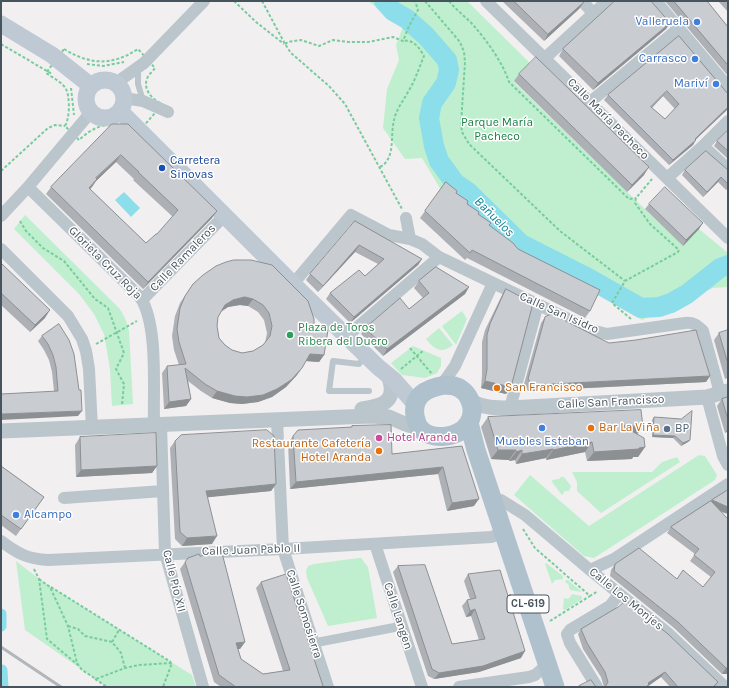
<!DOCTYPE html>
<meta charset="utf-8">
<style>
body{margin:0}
#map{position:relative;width:729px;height:688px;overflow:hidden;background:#f2eff0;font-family:Karla,sans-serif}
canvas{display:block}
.frame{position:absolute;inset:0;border:2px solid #48545d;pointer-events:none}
</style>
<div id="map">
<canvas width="729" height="688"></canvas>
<div class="frame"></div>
</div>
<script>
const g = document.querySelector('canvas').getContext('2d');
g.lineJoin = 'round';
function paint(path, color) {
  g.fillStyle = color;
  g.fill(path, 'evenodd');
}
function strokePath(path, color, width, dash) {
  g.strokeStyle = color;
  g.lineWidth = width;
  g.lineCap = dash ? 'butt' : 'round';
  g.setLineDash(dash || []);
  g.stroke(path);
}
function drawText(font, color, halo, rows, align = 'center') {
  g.font = font + ' Karla,sans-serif';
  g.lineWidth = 3;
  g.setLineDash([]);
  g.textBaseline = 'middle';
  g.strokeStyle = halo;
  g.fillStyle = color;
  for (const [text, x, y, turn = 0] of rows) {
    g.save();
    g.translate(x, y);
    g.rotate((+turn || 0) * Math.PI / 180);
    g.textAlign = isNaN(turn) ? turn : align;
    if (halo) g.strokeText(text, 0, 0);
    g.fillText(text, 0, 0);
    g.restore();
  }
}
const green = new Path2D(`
 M368 1H467L531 64 514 82 682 245 699 229 728 253V287L713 288 642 320 612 303 601 294 530 257 519 259 441 190 422 158 405 159 383 128 387 89 399 60 396 45 403 27Z
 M25 215 119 308C124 315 127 322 129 331L133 404 112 406 110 369 104 334 94 314 79 294 14 229Z
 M462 311 467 319 456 345 442 326Z
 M439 328 453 345C441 354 435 350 426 339Z
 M413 346 441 358V366L437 373 425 378 402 375 391 363Z
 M699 455 705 456 717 475 715 480 594 558 584 556 514 495 530 475 589 526Z
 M677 457 680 462 601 513 577 491V482L572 472H652L662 462Z
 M561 477H564L571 486 569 491H565L562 495C558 491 557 487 553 484L552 480 559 479Z
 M358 558H361L368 567 377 618 328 626 307 578 306 570 308 566 314 564Z
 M16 561 43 582 192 675 196 687H107L25 630Z
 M546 563 563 576V579L555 580 552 584 545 564Z
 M566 580H568L582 592 570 590 568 584 565 582Z
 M572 594 582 596V599L565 610 563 609 564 598 568 599 571 596Z`);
const water = new Path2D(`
 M124 192 140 208 131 217 115 200Z`);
const canal = new Path2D(`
 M1 614V626
 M2 670 3 687`);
const river = new Path2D(`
 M384 1 393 11 407 19 426 36 447 60 449 70 446 83 432 103 429 118 434 146 439 161 455 183 468 192 521 244 588 278 641 308 659 307 671 303 687 294 720 268 728 265`);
const path = new Path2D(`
 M234 1 256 22 284 44
 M262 1 285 44 291 53 329 86 345 104 402 209
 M425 1 460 42 464 52 465 62 461 124 462 132 469 144 560 231 625 281
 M449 1C456 10 466 17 474 26 487 41 503 63 509 82L629 199 636 198
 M1 44 52 74
 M285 44 288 42 301 40 319 46 333 40 348 42H368L393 37 403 41 409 26 418 10 415 1
 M64 49C90 65 112 66 138 49L155 68C153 71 148 75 147 79 143 89 152 99 160 103L155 113 134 137C129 132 125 126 119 125 104 122 89 130 79 140L65 126C70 118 70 97 66 89 62 82 53 78 46 73Z
 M87 64 103 66 124 62
 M71 88 74 115
 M380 167C396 159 390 135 394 120 396 110 403 101 408 92 415 81 419 68 424 56 419 47 413 39 403 41
 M1 171 48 128 55 125 65 126
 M20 221 26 231 43 248 64 261 95 299 108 308 124 353 116 369 124 384 122 405
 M631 319 612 303 625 281 678 252 679 250 650 224 635 203 636 198 652 179
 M96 344 137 321
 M410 348 432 374
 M401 369 424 350
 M523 529 535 548 590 596 598 591
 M34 569 39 579 47 639 78 665
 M39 579 50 587 68 626 77 663 82 670 96 679 125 668 139 665 172 663 163 687
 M51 587 171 662
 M550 621 590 596
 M68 626 78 629 85 636 112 642 121 653 125 668
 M112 642 119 630
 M95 679 107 687`);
const service = new Path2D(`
 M138 68V84L143 101
 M365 356 359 364 333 361 329 391H369`);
const pedestrian = new Path2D(`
 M314 643 402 626`);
const minor = new Path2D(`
 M486 1 728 238
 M582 1 593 13
 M656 1 728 87
 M545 58 607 1
 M116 83 144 63 204 1
 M124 98 143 101 168 112
 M590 102 679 28
 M703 146 728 169
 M667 178 703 146 728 121
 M28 187 135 292C138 295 141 298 143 302 158 332 153 391 154 425
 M1 216 28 187 91 112
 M406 218 410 239 422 244 439 257 591 330 607 334 685 323C693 322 697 325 703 331L720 393
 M1 249 68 316 82 339 86 351 89 369 92 428
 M293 284 351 215 389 235 410 239
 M142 300 224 216
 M347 336 439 257
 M441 386 455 366 493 283
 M707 397 723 456 728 465
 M510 408 538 304
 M277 420 283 549 328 687
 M161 425 165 553 203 687
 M64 498 163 491
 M494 501 501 500 525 515 590 570 669 634 725 687
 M1 541C17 553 27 559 48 560L283 549 491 537 504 533
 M375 544 422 687
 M590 570 614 559 728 484
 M459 687 529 677 535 675 548 664
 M597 687 570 643 567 634 570 630 610 606 619 594`);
const tertiary = new Path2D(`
 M470 401C485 408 494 408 510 408L707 397 728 391
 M362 409C384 406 398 401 388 375
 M1 431 370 416 389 417 405 424 419 428`);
const secondary = new Path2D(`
 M1 24 52 55 91 86
 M86 99a19 19 0 1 1 38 0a19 19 0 1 1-38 0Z
 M120 111 293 284 378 367 394 380 415 404`);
const primary = new Path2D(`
 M445 385C448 386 451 385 454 386 470 390 477 411 468 424 459 438 430 442 419 427 417 425 416 419 415 416 412 395 427 388 445 385Z
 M469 423 476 450 555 687`);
const rail = new Path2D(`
 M1 647 61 687`);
const wall = new Path2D(`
 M502 1H583L584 2 579 9 544 41Z
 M665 1H707L728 27V76Z
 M718 1H728V12Z
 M670 23 666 29 593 90 559 56 563 49Z
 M679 36 728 94V109L696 139 693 145 669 165 604 100 608 95ZM663 96 675 109 665 119 652 108Z
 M519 74 644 175 627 192 514 81Z
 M112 124 212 218 143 289 46 194 51 187ZM116 162 134 179 133 180 173 217 157 234 146 243 90 189 96 181Z
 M728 130V159L714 146 717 141Z
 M685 170H728V189L726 190 718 182 703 197 682 175Z
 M446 182 489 225 590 311 585 318 467 258 465 260 420 218Z
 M649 204 699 229 683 246 645 209Z
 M355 221 422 259 418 265 350 323 326 299 330 293 365 276 378 264 355 252 318 292 306 280 310 274Z
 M1 263 45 318 30 332 1 305Z
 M203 275 314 327 324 355 319 362 306 361 297 375 286 387 272 397 258 402 242 404 230 403 212 398 201 391 188 381 191 399 186 406 164 409 162 373 167 366 179 365 174 350 172 336 175 316 180 303 193 284ZM240 305 248 306 258 312 264 320 267 333 265 343 263 345 253 351 242 353 232 350 225 345 219 338 217 326 218 317 221 312 228 307Z
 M419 281 469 287 465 294 383 356 361 334 365 328 409 309 423 298 414 288Z
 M506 289V394L481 388 482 375V342L485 330 502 295Z
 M545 317 609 343 710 376 706 382 528 391 524 384 541 323Z
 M59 324 78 416 54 391 52 372 49 360 44 350 38 341 42 336Z
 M728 330V378L725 379 714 340 719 333Z
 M728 397V431L725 433 717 406 722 399Z
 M488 417 637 434 645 447 638 457H633L632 459 587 461 585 452 546 460V458L516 464 515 460 509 461V460L491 459 481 427Z
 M654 417 690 440 688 442 681 446 673 438 652 437V420Z
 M352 426 392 454 462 446 474 506 447 511 438 474 290 489 288 443 293 436 351 427Z
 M80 437 157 466 152 473 76 477 75 445Z
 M175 441 276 484 271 491 207 497 212 544 182 546 175 539 170 448Z
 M1 466 44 497 16 536 1 525Z
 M728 490V514L721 512 727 674H722L674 628 610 576 611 570 615 564 677 579 703 587 711 577 690 561 695 554 667 533 671 527Z
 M200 556 245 642 240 649H238L241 659 263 674 283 671 256 588 261 582 323 687H221L214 682 180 569 188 558Z
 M398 566 452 644 479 640 471 616 466 617 462 606 467 600 470 599 464 581 468 574 521 658 479 672 434 679 428 676 393 572Z
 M581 629 718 682 715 687H670L661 677 647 686 648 687H604L601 677 583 649 578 634Z`);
const shadedWall = new Path2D(`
 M584 2 579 9 544 41 548 34Z
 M670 23 666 29 593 90 598 83Z
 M667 91 663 96 647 112 651 107Z
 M728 107V109L691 144 695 139Z
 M696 140 693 145 669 165 673 160Z
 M121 155 116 162 96 181 92 187 84 195 96 178Z
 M649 167 644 175 627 192 632 185Z
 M721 177 718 182 703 197 707 192Z
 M217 211 212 218 143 289 148 282Z
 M703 223 699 229 683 246 686 240Z
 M359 245 355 252 318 292 323 286Z
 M422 259 418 265 350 323 354 317Z
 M469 287 465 294 383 356 387 349Z
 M245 297 253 299 248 306 240 305 228 307 220 312 225 305 233 300Z
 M50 310 45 318 30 332 35 325Z
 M310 354 324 355 319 362 305 361Z
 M302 368 297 375 286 387 272 397 258 402 242 404 230 403 212 398 217 391Z
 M710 376 706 382 528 391 532 385Z
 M485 381 511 387 506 394 481 388Z
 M191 399 186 406 164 409 169 402Z
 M82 411 78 416 1 420V414Z
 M621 425 643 427 636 436Z
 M728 428V431L725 433Z
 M653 435 675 436 673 438 652 437Z
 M690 440 688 442 681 446 683 443Z
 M592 442 585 452 546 460 553 450Z
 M645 447 638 457H633L632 459 587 461 594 452Z
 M553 449 546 458 516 464 522 454Z
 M498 450H516L509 460 491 459Z
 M522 450 515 460 509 461 516 452Z
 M157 466 152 473 76 477 81 470Z
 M443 467 438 474 290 489 296 482Z
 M276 484 271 491 201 498 206 491Z
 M479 499 474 506 447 511 452 503Z
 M712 500 728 507V514L708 506Z
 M217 536 212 544 182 546 187 538Z
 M475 609 471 616 466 617 470 611Z
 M245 642 240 649 232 650 236 643Z
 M525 651 521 658 479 672 434 679 439 673Z
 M726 668H728V673L727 674H722Z
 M665 672 661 677 647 687H645L648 683Z`);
const building = new Path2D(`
 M514 1H583L584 2 548 34Z
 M615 1H651L670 23 598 83 563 49Z
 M674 1H707L728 27V65Z
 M679 36 728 94V107L695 139 696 140 673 160 608 95ZM667 91 679 104 665 119 651 107Z
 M536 57 649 167 632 185 519 74Z
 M112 124H128L217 211 148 282 51 187ZM121 155 139 172H138L178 210 157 234H156L146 243 89 188 97 179 96 178Z
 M728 130V151L717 141Z
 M706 151 728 170V184L721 177 707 192 685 170Z
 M446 182 457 191 456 193 468 201 467 204 479 212 478 214 491 223 489 225 513 243 518 249 600 290 590 311 472 250 470 253 425 211Z
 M665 187 703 223 686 240 649 204Z
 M355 221 422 259 354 317 330 293 359 270 365 276 384 259 359 245 323 286 310 274Z
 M234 260H251L272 265 308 301 314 319V327L328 330 324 355 310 354 302 368 291 380 277 389 263 395 247 397 235 396 217 391 205 384 185 368 191 399 169 402 167 366 186 364 179 342 177 329 180 308 185 296 193 284 203 275 216 266 226 262ZM245 297 253 299 263 305 269 313 272 326 270 336 263 345 253 351 242 353 232 350 225 345 219 338 217 326 218 317 225 305 233 300Z
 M1 263 50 310 35 325 1 293Z
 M436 267 469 287 387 349 365 328 400 298 409 309 429 293 419 281Z
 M506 289 533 303 511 387 485 381 487 369V335L490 324Z
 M552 314 609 343 636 340 696 330 710 376 532 385 528 379 545 317Z
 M59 324 69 340 74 354 79 390H81L82 411 1 414V394L58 391 56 367 53 355 48 344 42 336Z
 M728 330V364L719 333Z
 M728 397V420L722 399Z
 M641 410 643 427 621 425 644 438 645 447 639 448V449L594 452 592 442 553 450V449L522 454V450L516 452V450H498L488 417Z
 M692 411 690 440 683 443 675 436 653 435 654 417 681 419Z
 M391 425 392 454 462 446 479 499 452 503 443 467 296 482 293 436 298 430 352 427V426Z
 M267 430 274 436 276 484 206 491 217 536 187 538 180 532 175 441 181 435Z
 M156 433 157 466 81 470 80 437Z
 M1 466 44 497 21 529 1 515Z
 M728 490V507L712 500Z
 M711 501 728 519V668H726L678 622 614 571 615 564 639 548 677 579 683 570 703 587 715 572 694 555 699 549 671 527Z
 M211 553H222L245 642 236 643 241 659 263 674 290 670 261 582 286 574 323 686V687H236L219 675 185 562 188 558 199 554 200 556Z
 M425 565 452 644 485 639 475 609 470 611 467 600 476 598 468 574 500 570 525 651 483 666 439 673 432 669 398 566Z
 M626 601 668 634 718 682 713 687H678L665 672 648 683 649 684 647 686 648 687H605L608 682 605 672 587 643 581 629 618 607Z
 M591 680 596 687H579V686Z`);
const markers = [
 [697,22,4,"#3f7fe0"],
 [695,59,4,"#3f7fe0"],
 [716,84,4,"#3f7fe0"],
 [162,168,4,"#1a4fb4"],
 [290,335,4,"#2e9e5b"],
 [497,388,4,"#e8710a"],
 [542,428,4,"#3f7fe0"],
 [591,428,4,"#e8710a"],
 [667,429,4,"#5c6f8a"],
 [379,438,4,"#d1479c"],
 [379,451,4,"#e8710a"],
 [16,515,4,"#3f7fe0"]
];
const shields = [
 [528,604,42]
];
const shieldNames = [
 ["CL-619",528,604]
];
const shopNames = [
 ["Valleruela",689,22],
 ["Carrasco",687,59],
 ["Mariví",708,84],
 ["Muebles Esteban",542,442,"center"],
 ["Alcampo",24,515,"left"]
];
const streetNames = [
 ["Calle María Pacheco",608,119,45],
 ["Calle Ramaleros",183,258,-46],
 ["Glorieta Cruz Roja",105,263,45],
 ["Calle San Isidro",559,313,24],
 ["Calle San Francisco",611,402,-3],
 ["Calle Juan Pablo II",251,550,-2],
 ["Calle Pío XII",174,581,76],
 ["Calle Los Monjes",626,599,39],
 ["Calle Somosierra",304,614,72],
 ["Calle Langen",398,616,72]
];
const parkNames = [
 ["Parque María",497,123],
 ["Pacheco",497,137]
];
const transitNames = [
 ["Carretera",170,161],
 ["Sinovas",170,175]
];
const leisureNames = [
 ["Plaza de Toros",298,328],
 ["Ribera del Duero",298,342]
];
const foodNames = [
 ["San Francisco",505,388],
 ["Bar La Viña",599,428],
 ["Restaurante Cafetería",371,444,"right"],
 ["Hotel Aranda",371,458,"right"]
];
const serviceNames = [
 ["BP",675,429]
];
const hotelNames = [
 ["Hotel Aranda",387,438]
];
const waterNames = [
 ["Bañuelos",494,217,45]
];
paint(green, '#bfefce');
paint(water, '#8ddeeb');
strokePath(canal, '#8ddeeb', 11);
strokePath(river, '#8ddeeb', 20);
strokePath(path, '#77cc9d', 2, [3, 2]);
strokePath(service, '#bbc5cc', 6);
strokePath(pedestrian, '#bbc5cc', 9);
strokePath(minor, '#bbc5cc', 12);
strokePath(tertiary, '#bbc5cc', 15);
strokePath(secondary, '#bec9d3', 17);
strokePath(primary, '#b0c1ce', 19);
strokePath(rail, '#b2b5ba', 3);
paint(wall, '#adb0b5');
paint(shadedWall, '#8d9093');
paint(building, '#c9cdd2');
strokePath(building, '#8d9093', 1);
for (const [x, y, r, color] of markers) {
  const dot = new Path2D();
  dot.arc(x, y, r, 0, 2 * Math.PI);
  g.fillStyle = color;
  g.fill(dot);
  strokePath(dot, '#fff', 1.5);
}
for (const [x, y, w] of shields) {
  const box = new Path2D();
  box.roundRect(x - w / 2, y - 9, w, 18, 3);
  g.fillStyle = '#fff';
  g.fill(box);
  strokePath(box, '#48545d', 1);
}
drawText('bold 11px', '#48545d', null, shieldNames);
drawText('12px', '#366cbe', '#fff', shopNames, 'right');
drawText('12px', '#48545d', '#fff', streetNames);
drawText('12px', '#197e44', '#fff', parkNames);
drawText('12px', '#164399', '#fff', transitNames, 'left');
drawText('12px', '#27864d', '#fff', leisureNames, 'left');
drawText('12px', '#c56008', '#fff', foodNames, 'left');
drawText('12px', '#4e5e75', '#fff', serviceNames, 'left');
drawText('12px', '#b23c85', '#fff', hotelNames, 'left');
drawText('italic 13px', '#0f8092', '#fff', waterNames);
</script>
